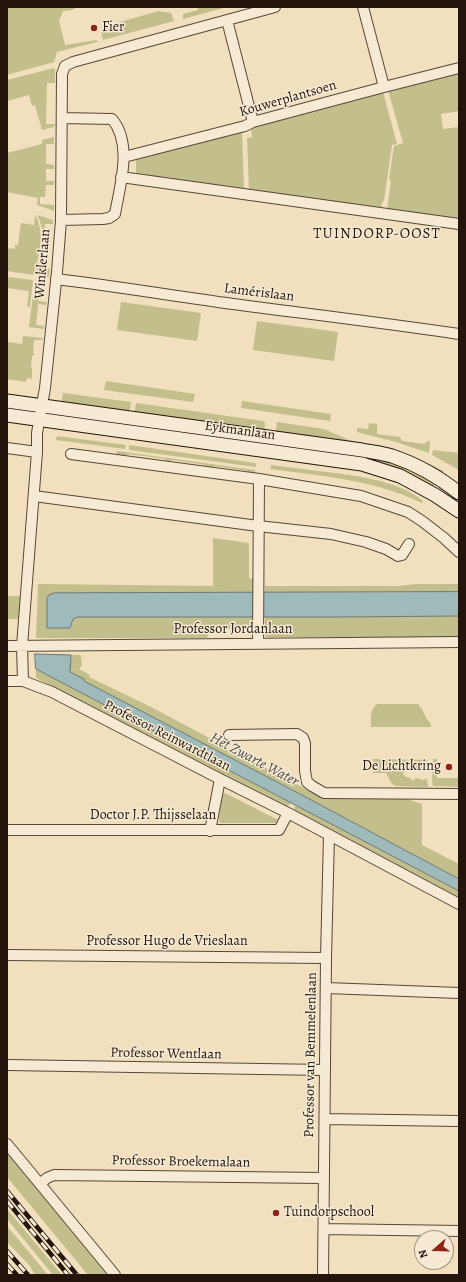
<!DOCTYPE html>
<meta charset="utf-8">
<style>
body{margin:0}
#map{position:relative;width:466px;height:1282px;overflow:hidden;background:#f1dfbd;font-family:Alegreya,serif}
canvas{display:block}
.frame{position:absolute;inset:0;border:8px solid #24140c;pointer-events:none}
.north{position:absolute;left:414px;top:1230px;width:40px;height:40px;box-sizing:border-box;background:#f6ead4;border:1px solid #a29484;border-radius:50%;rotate:250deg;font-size:11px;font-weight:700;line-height:16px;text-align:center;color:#24140c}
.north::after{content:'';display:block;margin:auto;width:14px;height:18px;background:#8f2418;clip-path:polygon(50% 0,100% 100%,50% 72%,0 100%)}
</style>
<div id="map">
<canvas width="466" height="1282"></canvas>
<div class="frame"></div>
<div class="north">N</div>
</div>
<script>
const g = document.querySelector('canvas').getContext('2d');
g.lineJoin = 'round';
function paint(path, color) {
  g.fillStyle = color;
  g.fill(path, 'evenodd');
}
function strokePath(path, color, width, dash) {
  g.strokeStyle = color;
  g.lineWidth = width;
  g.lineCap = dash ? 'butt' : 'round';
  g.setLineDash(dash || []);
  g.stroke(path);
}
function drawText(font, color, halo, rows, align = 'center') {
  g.font = font + ' Alegreya,serif';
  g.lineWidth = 3;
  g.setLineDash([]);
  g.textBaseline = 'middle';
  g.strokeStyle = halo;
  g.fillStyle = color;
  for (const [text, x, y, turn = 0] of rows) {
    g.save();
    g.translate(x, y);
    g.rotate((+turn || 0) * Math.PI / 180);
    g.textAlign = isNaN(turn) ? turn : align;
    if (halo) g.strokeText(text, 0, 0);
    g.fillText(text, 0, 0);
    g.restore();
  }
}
const green = new Path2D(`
 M7 7H76L73 10 63 11 59 21 65 45 97 40V42L57 52 54 62 7 75Z
 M198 7H227L183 19V14L198 10Z
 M158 11 171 13 174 21 103 40 101 32 104 28 117 23Z
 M54 68 55 70V83H47L46 124H55L54 127 42 130 35 105 32 106 29 95 7 101V80Z
 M459 71V111L441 114 443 129 459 127V219L387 210 391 180 389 179 394 146 403 143 388 90Z
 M383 92 397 144 392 145 384 201 382 202 381 210 249 191 247 138 252 137 251 127Z
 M242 130 244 190 136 175V158Z
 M54 137V144H46V164L54 165V169H46V181H54V185H46L45 197H40V204L54 205V211L37 205 38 198 7 192V153L42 144V140Z
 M35 215C45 231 40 257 33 275L7 271V248L15 249V245H18L21 223 34 225Z
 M37 215 53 220V224H45L42 268 50 269 49 277 35 275C40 263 45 241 42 228 41 223 39 219 37 215Z
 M7 277 33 280 30 307 27 306 29 291 7 288Z
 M33 296 39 297 38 301 47 302 46 305 38 304 36 325 44 326V329L29 327Z
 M121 302 201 313 197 341 117 330Z
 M257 321 338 332 334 361 253 350Z
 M23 336 43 338 42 340H34L33 352 34 355 32 356 31 367 32 369V379L27 378 26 382 7 379V342L22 344Z
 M106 381 195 394 193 402 104 390Z
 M63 393 131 402 129 416 61 406Z
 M242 401 331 414 330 421 241 408Z
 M136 403 263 421 265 423 264 434 134 416Z
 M277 422 324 429 349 440 402 453 419 459 444 471 440 476 426 468 275 436Z
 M369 423 377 424V434L400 437 402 441 424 444 428 441H430L429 453 396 442 357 432V428L368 429Z
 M57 436 126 445 125 449 56 440Z
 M274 441 375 456 437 481 431 490 417 482 273 449Z
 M129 445 255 463 256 464V467L129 450Z
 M433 450 459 453V470L432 455Z
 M117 451 255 470V477L244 476 249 471 215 466 208 472 200 471 206 465 172 460 165 466 161 464 166 459 128 454 120 460 116 459Z
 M271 465C289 467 308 470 326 472 357 476 398 480 423 501L422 503C375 480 322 476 270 469Z
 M213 538 249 543V578L253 579V593H54L47 601V627L71 623 73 619 78 617 252 616 254 627 246 629H208V636L206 638H36L38 584 213 586Z
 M416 584H459V592L265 593V586H399Z
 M7 596H20V619H7Z
 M265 616 341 617 459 616V637H267L265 636Z
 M71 655H81L82 665 79 669 90 675 89 677 151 707 298 785 323 796 407 799 422 804V845L459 864V879L300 794 84 681 70 672Z
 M36 669 272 793 291 803 287 807 36 678Z
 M377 704H418C425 712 424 717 431 724V727H371C371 718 370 709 377 704Z
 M373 759 427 760 428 769H424L423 768H421V769L412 768 411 769 405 770 403 774 406 777 411 778V780H415V778L421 779V780L427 779 428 787 396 786 392 784 386 773H373Z
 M433 759H437V778H459V787L433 786 432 781Z
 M225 793 280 821 279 823H220L219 819 222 795Z
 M295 805 459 891V898L294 811Z
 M7 1152 108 1275H88L7 1177Z
 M7 1209 62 1275H53L7 1219Z
 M7 1226 48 1275H35L30 1266 7 1242Z`);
const water = new Path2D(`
 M459 592V616L341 617H78L73 619 70 628H47V598L49 595 54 593Z
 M35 654 71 655 70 672 84 679V681L300 794 459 879V891L36 669Z`);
const street = new Path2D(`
 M363 7 384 87
 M227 20 253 122
 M124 157 245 126 253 122 384 87 459 68
 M121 177 459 224
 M61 220 103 219 109 218 115 214C120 185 133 144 112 119L62 118
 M56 279C115 286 174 296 233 304 309 314 384 323 459 334
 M7 448 37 452
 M71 454 259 479 361 496 408 512 422 521 444 538 459 552
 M34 496 258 526 331 534 366 542 386 549 398 556 402 555 409 544
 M258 644 259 479
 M7 646 459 642
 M7 681H23L52 692 220 779 288 813 459 904
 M23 681 22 646 37 452V433L45 388 57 272 61 220 62 74 65 66 73 62 275 7
 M229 735 297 734 303 738 305 743V771L307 782 312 786 324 793 459 794
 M7 830H279L288 813
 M210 831 220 779
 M7 955 326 958
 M326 988 459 993
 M7 1065 325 1070
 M325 1119 459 1121
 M7 1144 115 1275
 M40 1184 47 1178 54 1175 324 1178
 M324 1229 459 1231
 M323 1275 326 958 329 835`);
const secondary = new Path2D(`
 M7 401 362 450C371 452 382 453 392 456 416 464 439 477 459 493
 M7 415 362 464 400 476 435 495 459 511`);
const rail = new Path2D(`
 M7 1191 77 1275
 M7 1201 68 1275
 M7 1251 28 1275
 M7 1264 17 1275`);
const markers = [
 [94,28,4,"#8f2418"],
 [449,767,4,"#8f2418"],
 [276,1213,4,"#8f2418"]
];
const poiNames = [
 ["Fier",102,28],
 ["De Lichtkring",441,767,"right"],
 ["Tuindorpschool",284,1213]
];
const streetNames = [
 ["Kouwerplantsoen",288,99,-16],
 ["Winklerlaan",43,264,-85],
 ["Lamérislaan",259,293,7],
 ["Eykmanlaan",240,431,8],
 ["Professor Jordanlaan",233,630],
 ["Professor Reinwardtlaan",167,736,27],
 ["Doctor J.P. Thijsselaan",153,816],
 ["Professor Hugo de Vrieslaan",167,942],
 ["Professor Wentlaan",166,1054,1],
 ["Professor van Bemmelenlaan",311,1055,-89],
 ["Professor Broekemalaan",181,1162,1]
];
const neighbourhoodNames = [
 ["TUINDORP-OOST",377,234]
];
const waterNames = [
 ["Het Zwarte Water",254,760,28]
];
paint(green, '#c2bf8c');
paint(water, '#9ebabb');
strokePath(water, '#6d7875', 1);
strokePath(street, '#574738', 12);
strokePath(secondary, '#24140c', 15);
strokePath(street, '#f6ead4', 10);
strokePath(secondary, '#f6ead4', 13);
strokePath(rail, '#24140c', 4.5);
strokePath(rail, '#f6ead4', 3, [9]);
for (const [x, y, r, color] of markers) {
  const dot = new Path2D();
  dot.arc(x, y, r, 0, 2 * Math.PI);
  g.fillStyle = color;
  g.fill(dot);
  strokePath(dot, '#f6ead4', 1.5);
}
drawText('14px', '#24140c', '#f6ead4', poiNames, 'left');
drawText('14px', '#24140c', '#f6ead4', streetNames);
g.letterSpacing = '1px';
drawText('15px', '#24140c', '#f6ead4', neighbourhoodNames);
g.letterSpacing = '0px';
drawText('italic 15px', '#4f4e49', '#f6ead4', waterNames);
</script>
